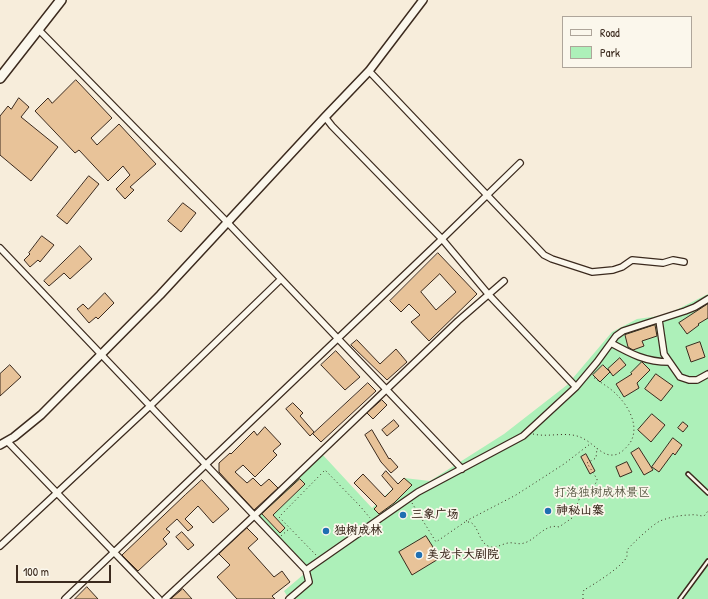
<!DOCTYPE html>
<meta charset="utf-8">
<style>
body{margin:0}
#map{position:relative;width:708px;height:599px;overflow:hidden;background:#f7eddb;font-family:"Patrick Hand",sans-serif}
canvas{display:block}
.legend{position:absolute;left:562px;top:16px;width:130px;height:52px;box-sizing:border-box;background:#fbf7ec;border:1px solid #aea59a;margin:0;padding:5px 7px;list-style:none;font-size:12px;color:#3b2a1e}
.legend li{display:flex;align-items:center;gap:8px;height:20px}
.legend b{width:20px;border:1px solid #aea59a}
.scale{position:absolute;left:16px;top:565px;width:95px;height:18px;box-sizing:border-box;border:2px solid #3b2a1e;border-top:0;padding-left:5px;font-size:12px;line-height:14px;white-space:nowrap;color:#3b2a1e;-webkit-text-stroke:3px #fbf7ec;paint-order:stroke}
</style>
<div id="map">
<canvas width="708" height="599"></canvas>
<ul class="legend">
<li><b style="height:5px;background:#fbf7ec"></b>Road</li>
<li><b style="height:11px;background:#adf0b9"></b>Park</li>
</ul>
<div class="scale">100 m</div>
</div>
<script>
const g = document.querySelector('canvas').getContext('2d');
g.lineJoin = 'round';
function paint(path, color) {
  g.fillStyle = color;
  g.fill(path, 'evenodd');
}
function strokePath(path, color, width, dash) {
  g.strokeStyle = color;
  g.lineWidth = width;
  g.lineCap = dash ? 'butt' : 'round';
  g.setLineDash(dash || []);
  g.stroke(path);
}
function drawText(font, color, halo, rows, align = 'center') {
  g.font = font + ' "Patrick Hand","LXGW WenKai TC",sans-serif';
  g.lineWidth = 3.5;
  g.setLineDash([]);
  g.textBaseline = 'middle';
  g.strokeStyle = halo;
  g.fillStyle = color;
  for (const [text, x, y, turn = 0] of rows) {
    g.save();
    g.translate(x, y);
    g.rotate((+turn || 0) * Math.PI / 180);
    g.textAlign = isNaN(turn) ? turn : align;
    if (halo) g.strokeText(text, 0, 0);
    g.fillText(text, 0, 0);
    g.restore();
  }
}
const green = new Path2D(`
 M708 294V599H289L284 591 310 569 258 516 322 454 372 508 404 478 430 481 504 434 567 385 612 332 637 319 666 315Z`);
const building = new Path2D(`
 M76 80 112 118 91 138 97 145 119 124 156 164 130 187 134 190 125 199 116 189 130 175 123 166 108 181 79 150 75 153 35 111 48 98 52 103Z
 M19 98 29 107 21 117 58 147 31 181 0 155V116L8 106 11 109Z
 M89 176 99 184 67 224 57 216Z
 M183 203 196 213 181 232 168 221Z
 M42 236 54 245 40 262 38 260 30 267 24 260 30 254 29 253Z
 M80 246 92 259 70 279 64 273 49 286 44 281Z
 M438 253 477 294 429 341 411 322 420 315 409 304 401 312 390 301ZM440 274 456 292 436 310 421 292Z
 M105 293 114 303 98 319 96 317 89 323 77 309 83 304 88 309Z
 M708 304V318L698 324 699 325 687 334 679 323Z
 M655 325 657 336 642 341 644 346 633 350 628 347 625 335Z
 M357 340 380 364 396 349 407 362 387 380 351 345Z
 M700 342 705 357 691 362 686 347Z
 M336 351 360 377 345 390 321 365Z
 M620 358 626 365 613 376 608 369Z
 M642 362 650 370 637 383 639 388 624 397 616 384 632 374 631 373Z
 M10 365 21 377 0 396V374Z
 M603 365 610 372 600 382 593 375Z
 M656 374 673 386 661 401 645 389Z
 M368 383 376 391 321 442 313 434Z
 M382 400 387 405 373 419 367 413Z
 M293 403 303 413 300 416 314 432 310 436 286 409Z
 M652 414 665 425 651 442 638 430Z
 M394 420 399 426 387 436 382 430Z
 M683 422 688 426 683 432 678 428Z
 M265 427 281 444 273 451 277 455 255 477 243 465 235 472 247 483 253 478 261 486 269 479 278 488 254 510 219 472V463L230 453 231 454 254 431 257 435Z
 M372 430 389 459 390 458 398 467 391 473 381 462 365 435Z
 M673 438 682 445 675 455 673 453 659 472 652 467Z
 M639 448 653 470 644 475 631 453Z
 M586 454 595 471 590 474 581 457Z
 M627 462 632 472 620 477 616 467Z
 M386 471 398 484 404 478 412 485 394 503 379 514 374 509 377 506 354 483 363 474 385 497 393 489 382 476Z
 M300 479 305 484 273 515 285 528 280 533 262 514Z
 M202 480 229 509 213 523 198 506 185 519 193 527 188 531 177 519 166 529 170 532 163 539 167 544 138 571 122 555 185 495Z
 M247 528 258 539 248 548 274 577 282 571 290 582 272 596 275 599H237L217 577 230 565 219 554Z
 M182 532 194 545 188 550 176 537Z
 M426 536 440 558 412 575 399 552Z
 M87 587 98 599H75Z
 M183 589 192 599H171Z`);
const path = new Path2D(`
 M533 434C550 438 569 430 584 439 594 444 602 456 613 455 620 455 626 448 630 443 640 427 629 407 618 396 611 388 601 383 593 377
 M412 503 436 542 465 522H470C480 527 478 544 491 547 497 548 502 544 508 543 513 542 519 545 524 543 536 540 545 523 559 527L572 518 580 497 597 482V479L587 463 596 458 597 448
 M466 521 516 495 564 464 590 444
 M281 536 289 529
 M316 555 279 517 325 470 360 506 370 518
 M583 599V592L584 590C593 585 625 565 627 556 627 554 627 552 627 550 634 542 652 525 660 521 670 517 681 515 691 515 695 514 699 516 704 516L708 511`);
const service = new Path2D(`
 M688 474 708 493
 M680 599 708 561`);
const minor = new Path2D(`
 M38 29 227 222 462 469
 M369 71 544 255 552 259 592 272 613 270 622 267 632 260 663 263 673 260 684 262
 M325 117 332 126 442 239 489 295 576 387
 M0 248 306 570 309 582 289 599
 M659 320 664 354 680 377 689 380H697L708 374
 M611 343C631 354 646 362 669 362
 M7 441 159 599
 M0 546 150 406 281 279
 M306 570 418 492 523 436 576 387 597 362 616 336 623 331 685 311 695 307 708 299
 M65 599 442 239 520 163
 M165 599 254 516 458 321 504 281`);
const tertiary = new Path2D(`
 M0 445 14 437 41 415 160 295 325 117 369 71 423 0`);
const primary = new Path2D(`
 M0 78 61 0`);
const markers = [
 [548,511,4,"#1f6fb2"],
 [403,515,4,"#1f6fb2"],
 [326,531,4,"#1f6fb2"],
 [419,555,4,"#1f6fb2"]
];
const parkNames = [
 ["打洛独树成林景区",602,493]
];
const poiNames = [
 ["神秘山寨",556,511],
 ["三象广场",411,515],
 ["独树成林",334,531],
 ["美龙卡大剧院",427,555]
];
paint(green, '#adf0b9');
paint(building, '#e8c399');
strokePath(building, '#3b2a1e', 1);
strokePath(service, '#3b2a1e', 5.5);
strokePath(minor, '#3b2a1e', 8);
strokePath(tertiary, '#3b2a1e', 10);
strokePath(primary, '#3b2a1e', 12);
strokePath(path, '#3b2a1e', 1, [1, 3]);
strokePath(service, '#fbf7ec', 2.5);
strokePath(minor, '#fbf7ec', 5.5);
strokePath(tertiary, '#fbf7ec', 7);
strokePath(primary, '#fbf7ec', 9);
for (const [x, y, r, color] of markers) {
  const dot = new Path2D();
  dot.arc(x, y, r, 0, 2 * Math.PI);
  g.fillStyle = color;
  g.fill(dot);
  strokePath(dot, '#fbf7ec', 1.5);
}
drawText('12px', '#52523d', '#fbf7ec', parkNames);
drawText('bold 12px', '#3b2a1e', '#fbf7ec', poiNames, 'left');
</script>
